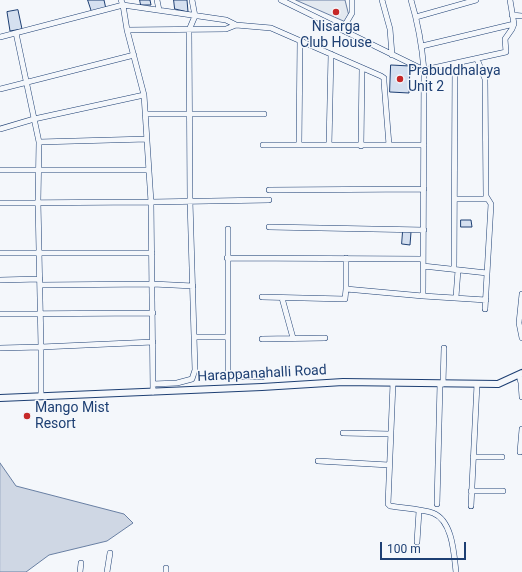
<!DOCTYPE html>
<style>
body{margin:0}
#map{position:relative;width:522px;height:572px;overflow:hidden;background:#f4f7fb;font-family:Roboto,sans-serif}
canvas{display:block}
.scale{position:absolute;left:380px;top:542px;width:86px;height:18px;box-sizing:border-box;border:2px solid #1d3f73;border-top:0;padding-left:5px;font-size:12px;line-height:14px;white-space:nowrap;color:#1d3f73;-webkit-text-stroke:3px #f4f7fb;paint-order:stroke}
</style>
<div id="map">
<canvas width="522" height="572"></canvas>
<div class="scale">100 m</div>
</div>
<script>
const g = document.querySelector('canvas').getContext('2d');
g.lineJoin = 'round';
function paint(path, color) {
  g.fillStyle = color;
  g.fill(path, 'evenodd');
}
function strokePath(path, color, width, dash) {
  g.strokeStyle = color;
  g.lineWidth = width;
  g.lineCap = dash ? 'butt' : 'round';
  g.setLineDash(dash || []);
  g.stroke(path);
}
function drawText(font, color, halo, rows, align = 'center') {
  g.font = font + ' Roboto,sans-serif';
  g.lineWidth = 3;
  g.setLineDash([]);
  g.textBaseline = 'middle';
  g.strokeStyle = halo;
  g.fillStyle = color;
  for (const [text, x, y, turn = 0] of rows) {
    g.save();
    g.translate(x, y);
    g.rotate((+turn || 0) * Math.PI / 180);
    g.textAlign = isNaN(turn) ? turn : align;
    if (halo) g.strokeText(text, 0, 0);
    g.fillText(text, 0, 0);
    g.restore();
  }
}
const green = new Path2D(`
 M296 0H345L351 24Z`);
const water = new Path2D(`
 M0 463 16 486 124 514 133 523 107 541 49 555 26 572H0Z`);
const building = new Path2D(`
 M88 0H104L106 9 92 12Z
 M140 0H150L151 5H141Z
 M174 0H187L188 12 175 9Z
 M18 10 22 29 10 31 7 12Z
 M391 65 410 66 409 93 390 92Z
 M461 220H471L472 227H461Z
 M403 231 411 232 410 245 402 244Z`);
const minor = new Path2D(`
 M121 0 123 5 226 20 236 25
 M157 0 159 10
 M281 0 424 70 506 52 505 39 512 29 514 24 510 0
 M382 0 390 29 392 55
 M411 0C418 23 422 46 424 70L423 296
 M512 15 522 16
 M416 17 476 0
 M127 30 226 29 236 25 271 28 381 76 384 78V82L389 145
 M342 30 352 13V0
 M0 37 123 5 127 30 144 95 151 202 153 392
 M422 46 514 24
 M477 59 485 79 486 196 491 204 485 309
 M0 89 134 55
 M145 114H264
 M0 129 34 119 144 95
 M39 142 147 139
 M263 145H424
 M299 145 300 40
 M329 145 331 54
 M361 146 362 68
 M0 170H149
 M269 190 424 189
 M455 199H487
 M0 203 151 202 269 200
 M269 227 424 230
 M228 229V377H262
 M0 253H152
 M227 258 423 259
 M423 266 487 273
 M454 269 455 64
 M0 280 40 279
 M40 285 153 284 193 286
 M346 289 423 296 486 300
 M522 294 519 323 522 338
 M262 297 345 299 346 289V258
 M456 297 458 270
 M282 298 293 338
 M0 314 153 313
 M195 337H227
 M262 339 325 338
 M0 348 41 347 38 202 39 142 16 33
 M519 375 521 383 522 397
 M393 383 388 504 390 506C402 508 422 509 433 513 453 521 454 555 456 572
 M153 384 177 383 192 379 195 370 190 201 189 30 195 16 192 0
 M443 384 444 348
 M41 396V347L153 342
 M343 433 390 434
 M520 452 522 429
 M473 457H502
 M318 461 389 465
 M471 491H503
 M437 504 440 384
 M471 506 477 384
 M417 542 419 511
 M80 572 81 563
 M107 572 110 553
 M166 572V568`);
const tertiary = new Path2D(`
 M0 398 262 387 343 382 498 384 522 373`);
const markers = [
 [336,12,4,"#c62828"],
 [400,79,4,"#c62828"],
 [27,416,4,"#c62828"]
];
const poiNames = [
 ["Nisarga",336,27,"center"],
 ["Club House",336,43,"center"],
 ["Prabuddhalaya",408,71],
 ["Unit 2",408,87],
 ["Mango Mist",35,408],
 ["Resort",35,424]
];
const streetNames = [
 ["Harappanahalli Road",262,374,-3]
];
paint(green, '#e3e9f0');
strokePath(green, '#687fa3', 1);
paint(water, '#cfd7e4');
strokePath(water, '#687fa3', 1);
paint(building, '#d5e0f0');
strokePath(building, '#1d3f73', 1);
strokePath(minor, '#1d3f73', 6);
strokePath(tertiary, '#1d3f73', 8);
strokePath(minor, '#f4f7fb', 5);
strokePath(tertiary, '#f4f7fb', 6);
for (const [x, y, r, color] of markers) {
  const dot = new Path2D();
  dot.arc(x, y, r, 0, 2 * Math.PI);
  g.fillStyle = color;
  g.fill(dot);
  strokePath(dot, '#f4f7fb', 1.5);
}
drawText('14px', '#1d3f73', '#f4f7fb', poiNames, 'left');
drawText('14px', '#1d3f73', '#f4f7fb', streetNames);
</script>
